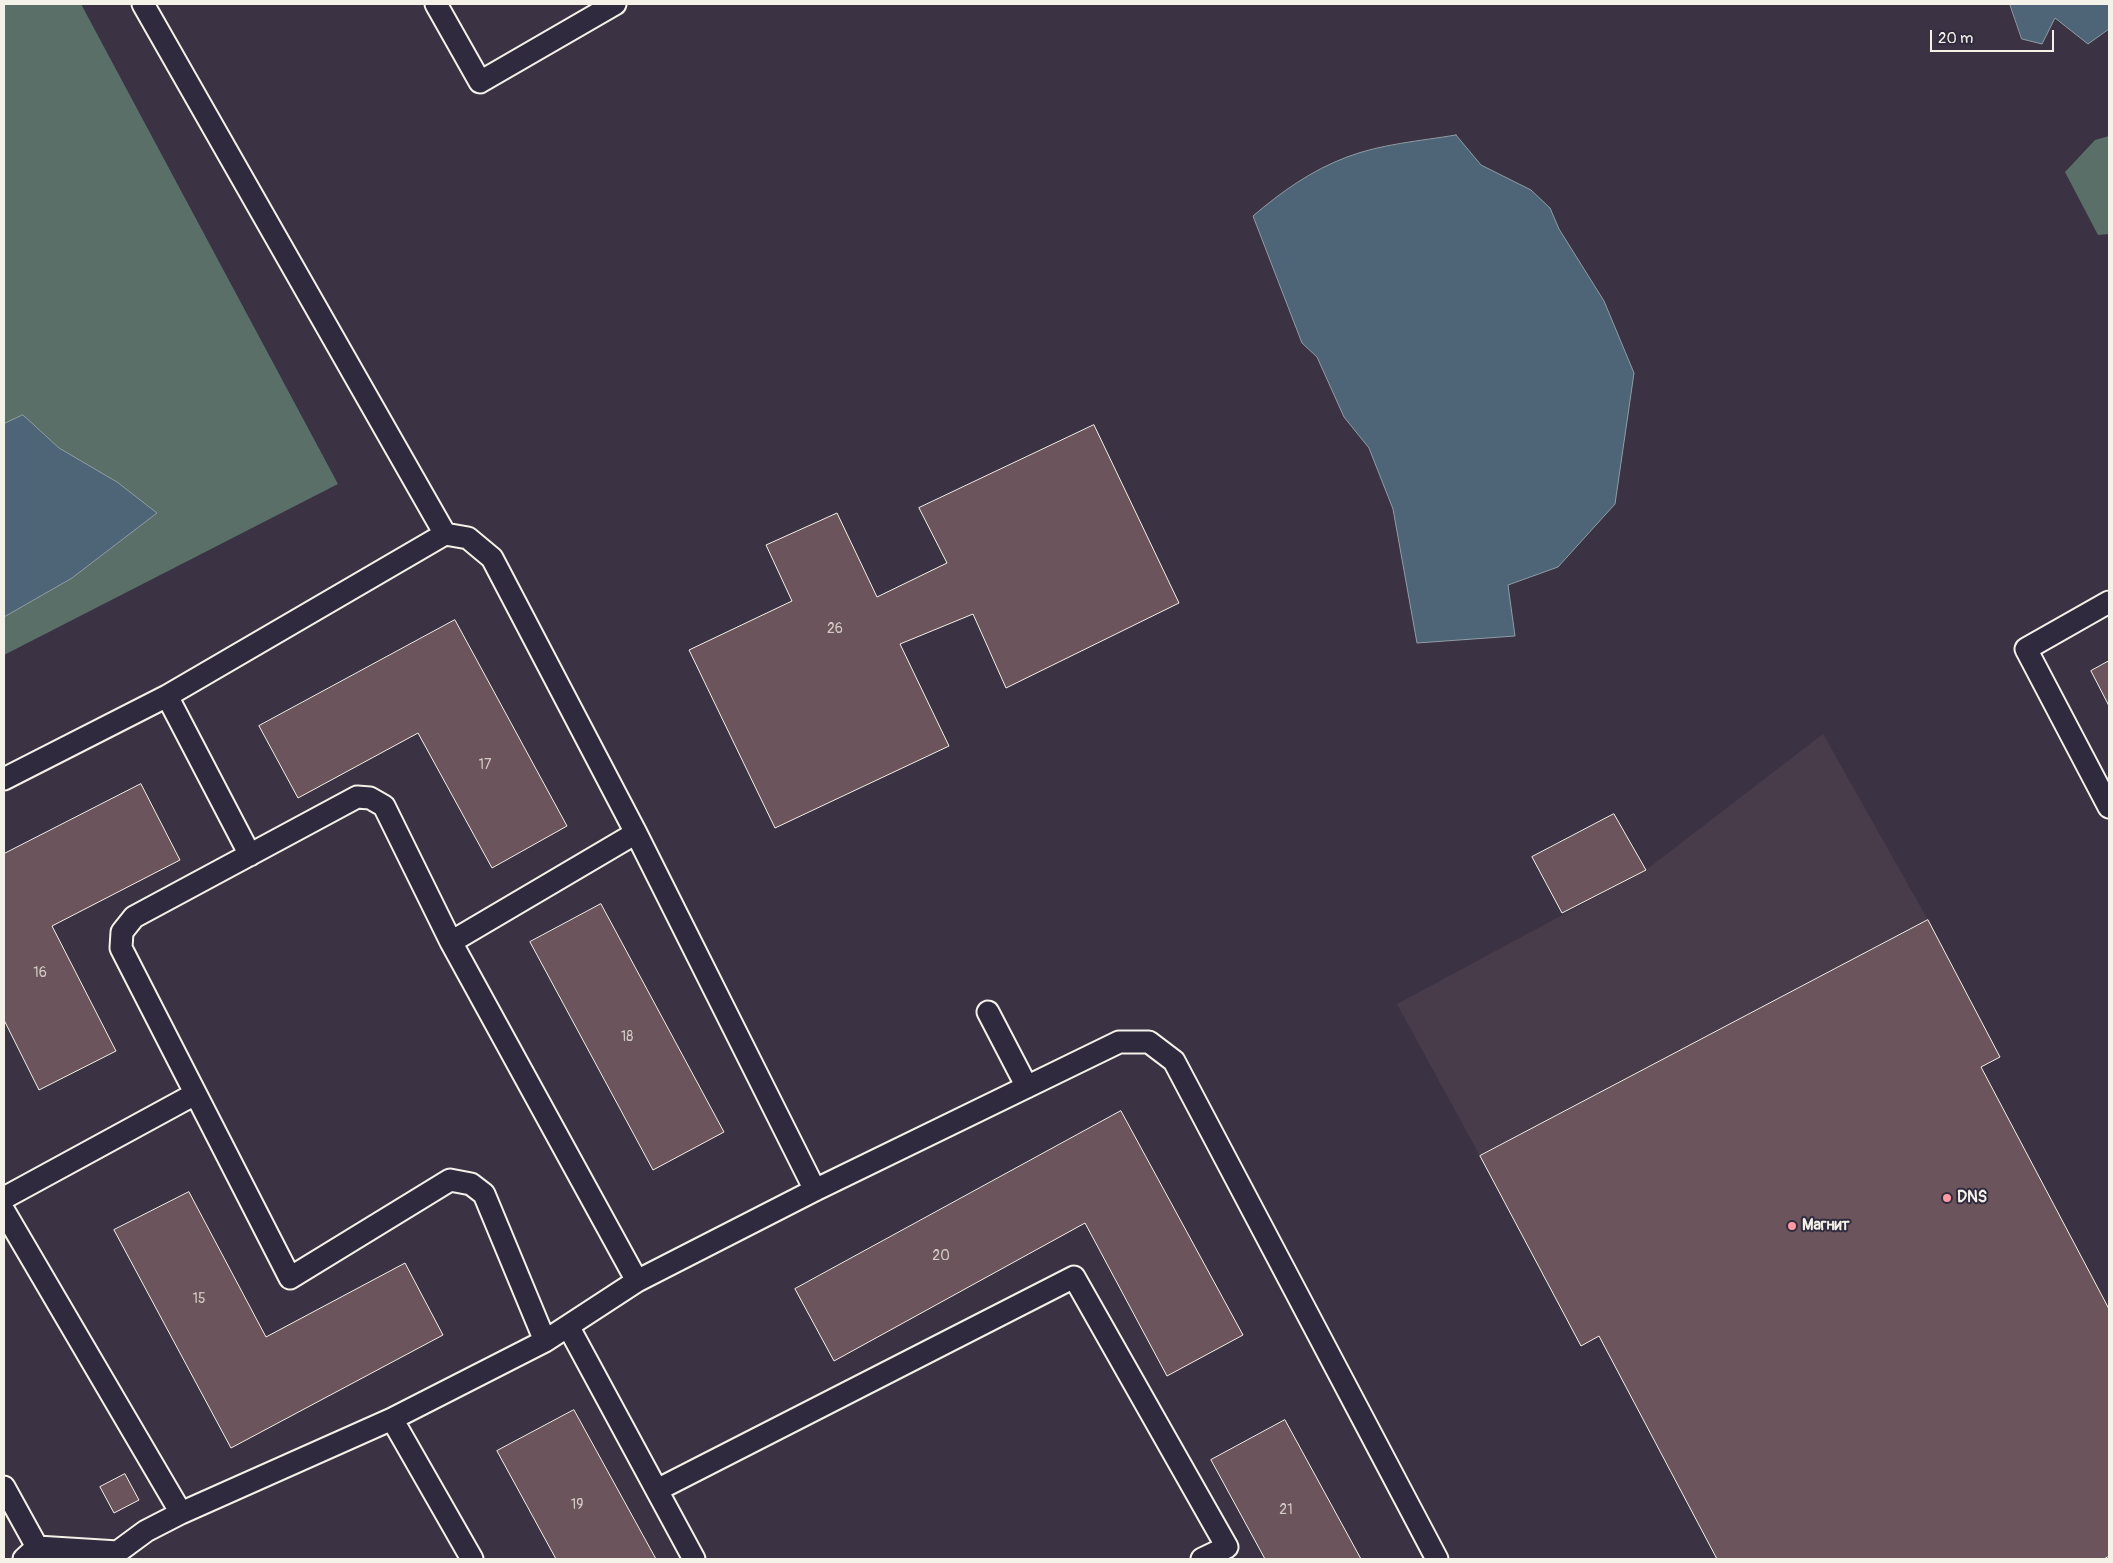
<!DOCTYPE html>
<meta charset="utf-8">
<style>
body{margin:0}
#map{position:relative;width:2113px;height:1563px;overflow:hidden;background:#3b3243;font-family:Pangolin,sans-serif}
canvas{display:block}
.frame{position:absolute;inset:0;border:5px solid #f4f1e8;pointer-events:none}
.scale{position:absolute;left:1930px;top:30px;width:124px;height:22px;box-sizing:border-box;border:2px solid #f4f1e8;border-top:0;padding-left:6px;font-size:15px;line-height:18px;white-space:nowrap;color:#f4f1e8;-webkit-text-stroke:4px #2f2a3d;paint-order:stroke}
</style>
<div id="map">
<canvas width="2113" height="1563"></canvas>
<div class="frame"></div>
<div class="scale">20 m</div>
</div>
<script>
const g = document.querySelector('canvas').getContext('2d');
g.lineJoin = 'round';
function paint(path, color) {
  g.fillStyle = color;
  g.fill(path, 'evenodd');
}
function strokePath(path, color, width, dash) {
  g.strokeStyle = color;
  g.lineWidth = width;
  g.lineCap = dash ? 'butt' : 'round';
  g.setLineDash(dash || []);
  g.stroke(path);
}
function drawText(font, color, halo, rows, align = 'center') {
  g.font = font + ' Pangolin,sans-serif';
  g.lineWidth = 4;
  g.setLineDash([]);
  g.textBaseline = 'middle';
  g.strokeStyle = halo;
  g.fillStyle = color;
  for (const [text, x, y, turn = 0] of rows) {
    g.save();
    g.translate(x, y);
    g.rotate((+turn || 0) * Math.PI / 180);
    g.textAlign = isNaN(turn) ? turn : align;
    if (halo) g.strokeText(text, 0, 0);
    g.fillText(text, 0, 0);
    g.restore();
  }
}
const built = new Path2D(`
 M1823 734 1928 920 1480 1156 1397 1004 1646 870Z`);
const green = new Path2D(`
 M4 4H81L338 484 4 655Z
 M2109 136V234L2098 235 2065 172 2095 140Z`);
const water = new Path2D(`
 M2010 4H2109V29L2088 44 2055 18 2042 44 2022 39Z
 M1456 135 1481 165 1531 190 1550 208 1559 229 1604 301 1634 373 1615 504 1558 567 1508 585 1515 636 1417 643 1393 509 1369 448 1344 417 1317 357 1302 343 1253 216C1281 192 1312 170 1347 157 1381 144 1420 141 1456 135Z
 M23 415 59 448 117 482 157 513 72 578 4 617V424Z`);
const building = new Path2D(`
 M1094 425 1179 603 1006 688 973 614 900 644 949 746 775 828 689 650 792 601 766 545 837 513 877 597 947 563 919 508Z
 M455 620 567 826 492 868 418 733 298 798 259 726Z
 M2109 661V706L2091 671Z
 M141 784 180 860 52 926 116 1051 39 1090 4 1020V854Z
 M1614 814 1646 870 1562 913 1532 857Z
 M601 904 724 1132 653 1170 530 942Z
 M1928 920 2000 1057 1981 1067 2109 1309V1556L2104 1559H1717L1599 1336 1581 1346 1480 1156Z
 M1121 1111 1243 1335 1167 1376 1085 1223 834 1361 795 1289Z
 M189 1192 266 1337 405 1263 443 1335 231 1448 114 1230Z
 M574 1410 656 1559H556L497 1451Z
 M1285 1420 1361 1559H1265L1211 1460Z
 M125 1474 139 1500 114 1513 100 1487Z`);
const service = new Path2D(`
 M143 4 445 534
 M436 4 480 82 615 4
 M2109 602 2026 649 2109 807
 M167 696 250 855
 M4 779 167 696 445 534 468 538 492 558 636 833 815 1190
 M451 942 636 833
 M988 1012 1027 1087
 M4 1198 195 1094
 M4 1211 181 1513 392 1419 545 1341 568 1326 694 1559
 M568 1326 637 1281 815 1190 1119 1042H1149L1174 1061 1437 1559
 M545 1341 484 1194 471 1184 450 1180 290 1278 121 948 122 932 134 917 357 797 370 798 384 806 451 942 637 1281
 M392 1419 472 1559
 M4 1487 37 1547
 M657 1490 1074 1277 1227 1547 1202 1559
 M24 1559 37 1547 118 1552
 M108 1559 146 1531 181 1513`);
const markers = [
 [1947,1198,5,"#ff9aa2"],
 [1792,1226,5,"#ff9aa2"]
];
const numberNames = [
 ["26",835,629],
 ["17",485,765],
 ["16",40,973],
 ["18",627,1037],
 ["20",941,1256],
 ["15",199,1299],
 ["19",577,1505],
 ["21",1286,1510]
];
const poiNames = [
 ["DNS",1957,1198],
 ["Магнит",1802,1226]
];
paint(built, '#493c4a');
paint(green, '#5a6f68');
paint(water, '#4d6576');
strokePath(water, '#909da4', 1);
paint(building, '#6b545b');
strokePath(building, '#f4f1e8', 1);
strokePath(service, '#f4f1e8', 25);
strokePath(service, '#2f2a3d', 21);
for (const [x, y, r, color] of markers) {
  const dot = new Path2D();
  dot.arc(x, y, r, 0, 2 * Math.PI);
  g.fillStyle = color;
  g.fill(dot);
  strokePath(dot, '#2f2a3d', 2);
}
drawText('14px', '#d2cac5', null, numberNames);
drawText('bold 16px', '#f4f1e8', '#2f2a3d', poiNames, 'left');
</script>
